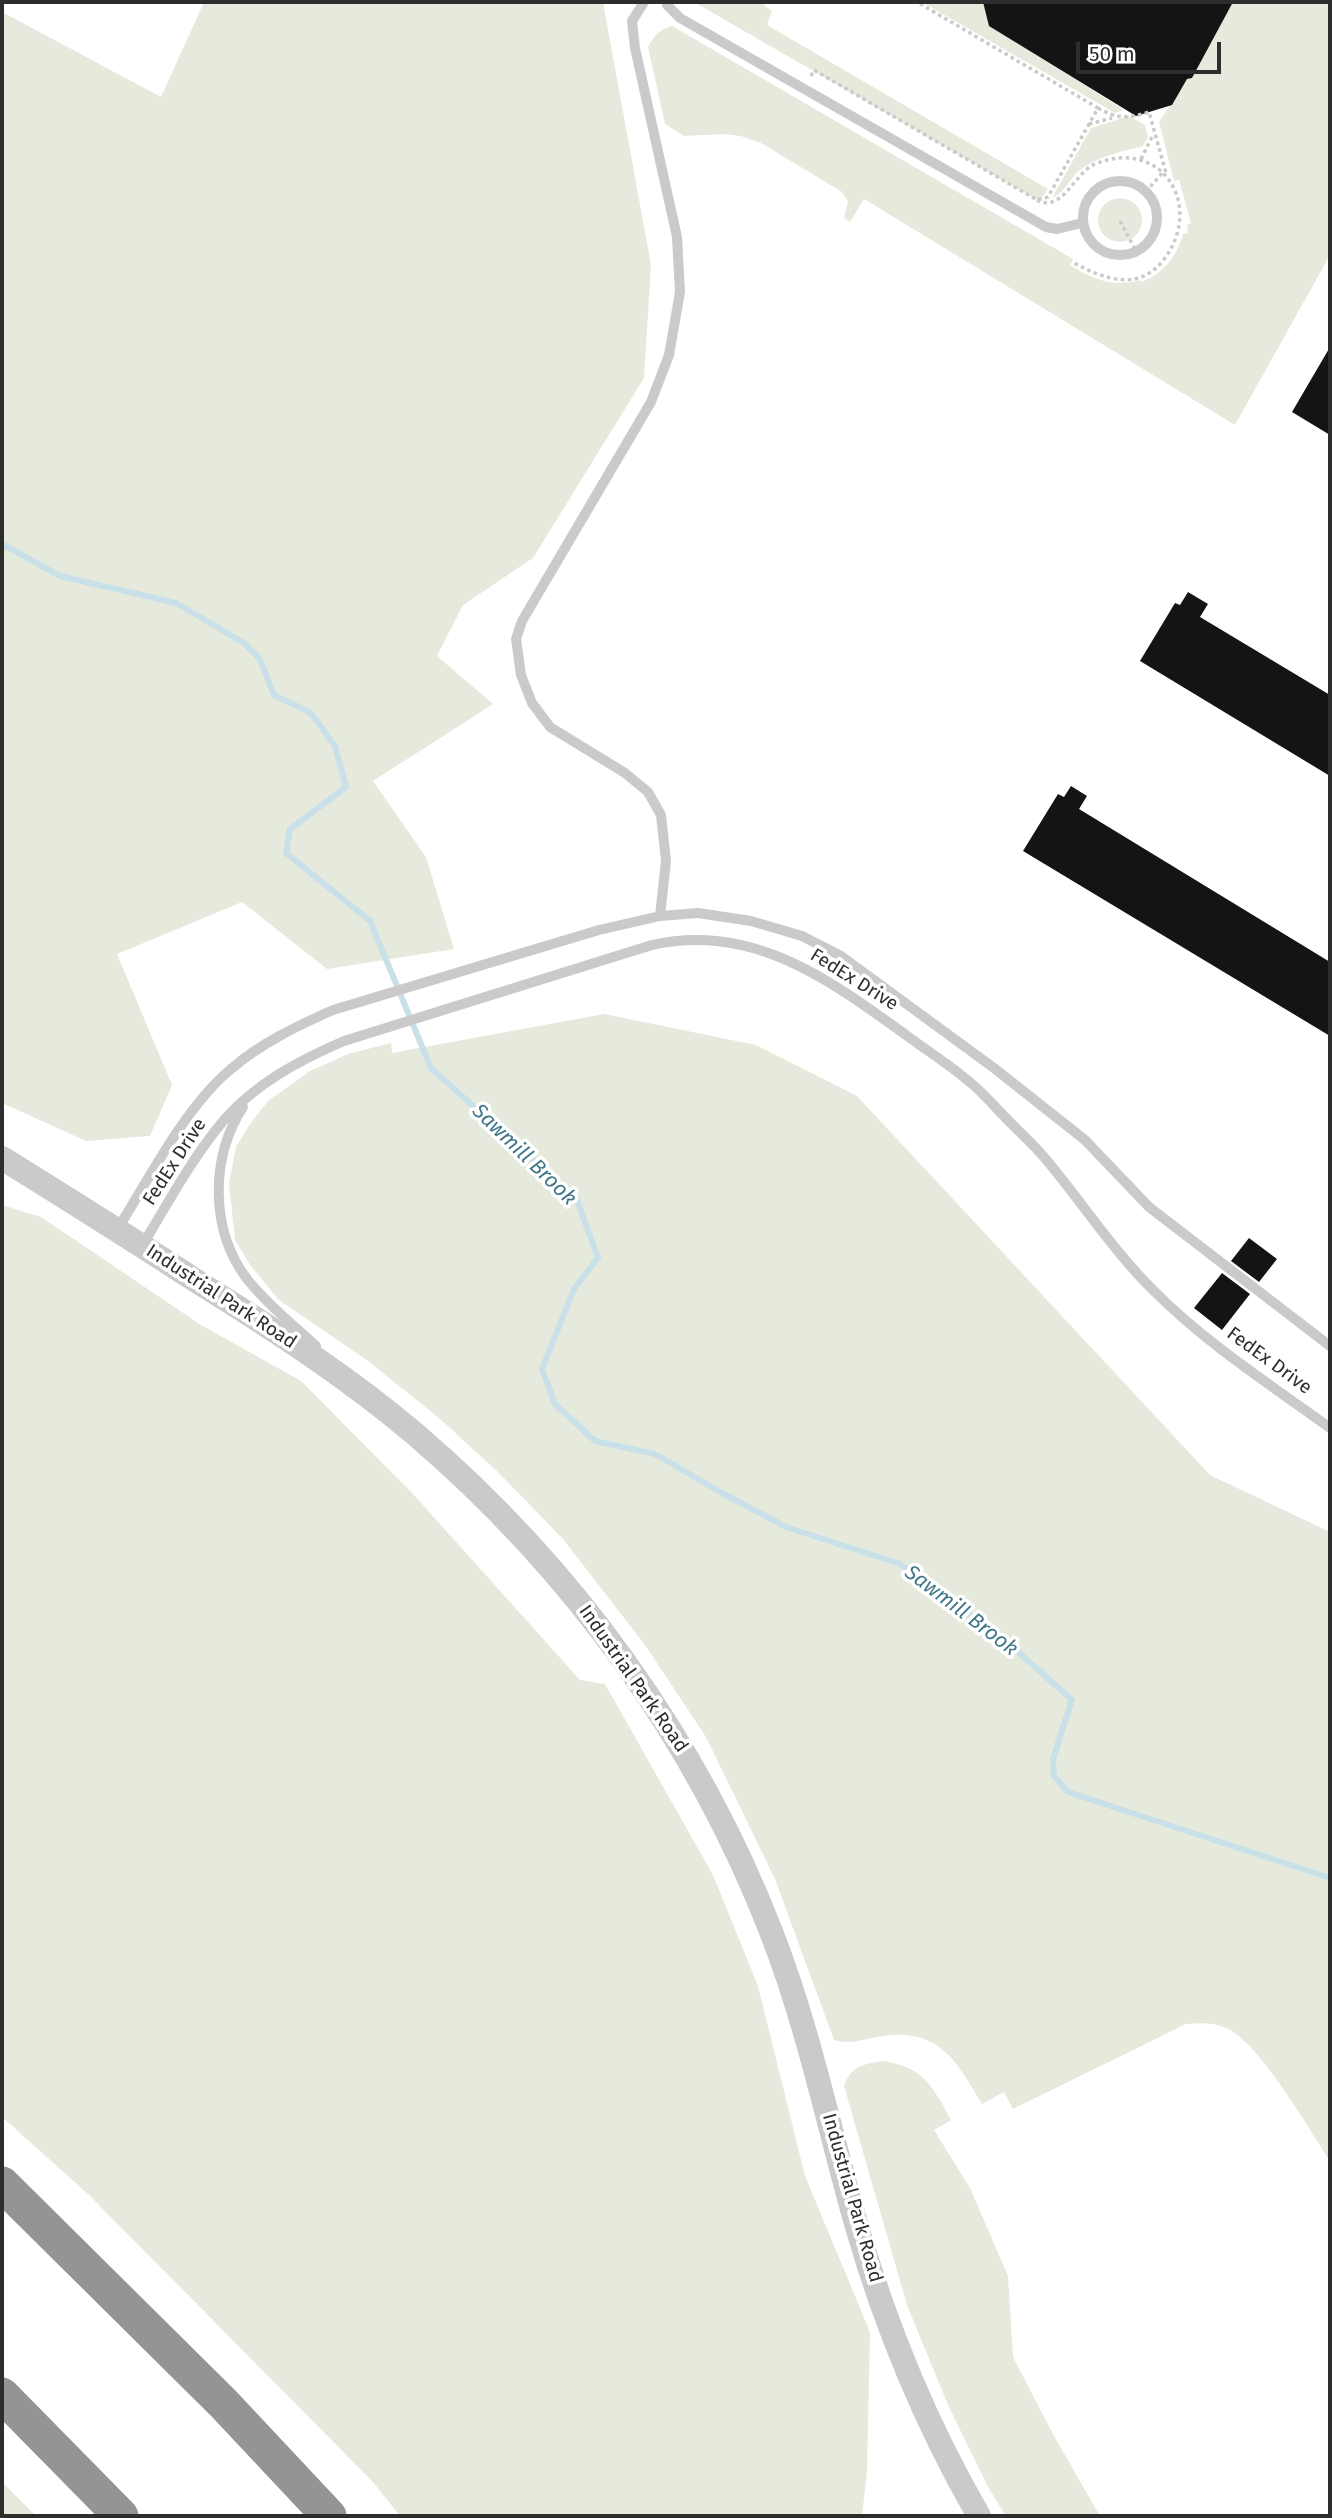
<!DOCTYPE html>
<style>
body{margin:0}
#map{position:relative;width:1332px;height:2518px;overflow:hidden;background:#fff;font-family:"Fira Sans",sans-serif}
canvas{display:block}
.frame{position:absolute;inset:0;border:4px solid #2d2d2d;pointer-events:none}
.scale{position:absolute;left:1076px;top:42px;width:145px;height:32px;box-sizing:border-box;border:4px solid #2d2d2d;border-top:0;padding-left:9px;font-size:21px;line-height:24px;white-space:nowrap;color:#2d2d2d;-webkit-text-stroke:5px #fff;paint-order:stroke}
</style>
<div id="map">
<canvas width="1332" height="2518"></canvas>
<div class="frame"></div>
<div class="scale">50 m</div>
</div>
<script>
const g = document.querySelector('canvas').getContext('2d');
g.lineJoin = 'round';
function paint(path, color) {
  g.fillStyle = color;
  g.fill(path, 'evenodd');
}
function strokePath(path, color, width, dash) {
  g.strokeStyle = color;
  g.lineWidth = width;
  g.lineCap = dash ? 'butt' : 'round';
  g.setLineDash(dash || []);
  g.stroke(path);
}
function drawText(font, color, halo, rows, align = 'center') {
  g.font = font + ' "Fira Sans",sans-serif';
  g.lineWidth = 7;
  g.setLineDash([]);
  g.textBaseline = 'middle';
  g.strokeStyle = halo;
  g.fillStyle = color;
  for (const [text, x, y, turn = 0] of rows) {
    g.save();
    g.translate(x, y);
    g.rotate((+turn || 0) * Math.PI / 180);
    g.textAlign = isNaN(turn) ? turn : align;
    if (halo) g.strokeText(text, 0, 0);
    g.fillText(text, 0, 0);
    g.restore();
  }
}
const green = new Path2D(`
 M204 2H603L651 265 644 378 533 558 463 605 437 656 493 704 373 781 426 857 454 949 327 969 242 902 117 954 172 1085 150 1136 86 1141 2 1103V12L161 97Z
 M694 2H760L772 11 767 25 1048 189 1042 198 1037 200Z
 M922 2H983L990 26 1124 110 1115 113Z
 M1233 2H1330V255L1235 425 864 199 850 222 844 218 848 202 842 192 761 143 741 136 724 134 684 136 665 124 648 47C654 35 659 30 672 26L1073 259 1070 265C1093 279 1113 288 1140 280V282C1163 275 1177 256 1183 234L1188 233 1187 225 1191 223 1179 180 1174 181 1159 122 1187 79 1192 78Z
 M1129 116 1145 125 1148 137 1143 146C1121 152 1098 156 1080 170 1069 179 1065 193 1052 198L1091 128Z
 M1098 220a22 22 0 1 1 44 0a22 22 0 1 1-44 0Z
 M604 1014 756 1045 857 1096 1210 1475 1330 1532V2161C1309 2129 1260 2044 1228 2029 1214 2022 1202 2023 1186 2024L1013 2109 1004 2092 982 2104C956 2061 940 2028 882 2036 864 2039 852 2045 834 2040L775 1879 706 1737 645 1645 563 1539 498 1472 439 1418 368 1361 279 1300 250 1265 235 1240 229 1183 236 1147 250 1124 268 1101 310 1071 348 1054 391 1043 392 1053Z
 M2 1205 41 1217 201 1325 301 1381 413 1494 580 1680 605 1684 713 1875 758 1986 805 2176 870 2332 867 2471 862 2516H400L373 2482 88 2194 2 2117Z
 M883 2061C924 2067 933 2087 951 2120L934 2130 970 2188 1008 2276 1013 2357 1054 2436 1100 2516H1006L988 2487 948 2405 907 2305 844 2086C851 2066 864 2064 883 2061Z
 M2 2482 36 2516H2Z`);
const stream = new Path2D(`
 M2 544 60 576 176 603 244 643 260 659 274 695 311 713 335 746 346 787 290 829 286 853 370 921 431 1068 577 1200 598 1258 574 1289 542 1369 555 1404 595 1441 655 1454 722 1493 786 1527 900 1564 1014 1648 1072 1700 1053 1759 1054 1776 1068 1792 1330 1878`);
const building = new Path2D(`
 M983 2H1233L1192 78 1187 79 1172 105 1136 116 989 26Z
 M1330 347V435L1292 412Z
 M1188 592 1208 604 1200 617 1330 695V776L1140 661 1175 603 1180 605Z
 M1071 786 1087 796 1079 809 1330 962V1036L1023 851 1058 794 1064 797Z
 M1249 1238 1277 1259 1259 1282 1231 1261Z
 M1222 1273 1250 1294 1222 1330 1194 1308Z`);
const path = new Path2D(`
 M811 76 814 70 1037 200 1048 197 1098 108 917 2
 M1098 108C1117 119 1127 119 1149 112L1166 173
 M1089 124 1112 118
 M1141 159 1153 135
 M1146 192 1163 172
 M1037 200C1062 214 1075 172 1095 164 1161 137 1204 204 1165 258 1140 292 1106 280 1074 263
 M1120 221 1136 251`);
const service = new Path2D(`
 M644 2 632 21 635 48 677 237 680 292 669 355 651 402 522 621 516 639 521 675 532 703 550 727 625 773 648 792 661 815 666 861 660 916
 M667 2V5L680 18 1046 227 1057 229 1082 223
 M1083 218a37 37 0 1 1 74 0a37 37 0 1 1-74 0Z
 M243 1107C210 1158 210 1230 247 1279 267 1304 292 1324 316 1346
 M117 1230C149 1179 185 1107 231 1069 261 1043 297 1026 333 1010L599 930 660 916 698 913 751 921 802 936 841 956 994 1068 1085 1140 1149 1207 1330 1346
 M142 1246C168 1203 192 1158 224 1120 256 1083 300 1060 344 1041L652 945C752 922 830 980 906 1035 926 1050 947 1063 966 1079 980 1089 992 1104 1004 1116 1017 1130 1032 1143 1044 1157 1082 1202 1113 1251 1155 1292 1207 1344 1271 1385 1330 1428`);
const tertiary = new Path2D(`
 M2 1158C68 1199 135 1241 201 1284 275 1330 349 1378 415 1434 573 1569 697 1740 772 1934 809 2029 829 2129 857 2227 886 2327 927 2426 979 2516`);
const motorway = new Path2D(`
 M2 2184 224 2404 329 2516
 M2 2395 121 2516`);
const streetNames = [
 ["FedEx Drive",854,980,32],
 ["FedEx Drive",175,1162,-57],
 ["Industrial Park Road",221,1297,33],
 ["FedEx Drive",1269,1361,36],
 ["Industrial Park Road",633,1679,55],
 ["Industrial Park Road",852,2198,74]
];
const waterNames = [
 ["Sawmill Brook",524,1155,44],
 ["Sawmill Brook",961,1611,37]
];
paint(green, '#e5eadc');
strokePath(stream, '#c9e0e9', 6);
paint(building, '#141414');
strokePath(path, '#cacaca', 3.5, [3.5, 3.5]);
strokePath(service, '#cacaca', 10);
strokePath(tertiary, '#cacaca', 24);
strokePath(motorway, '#949494', 35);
drawText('19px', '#2d2d2d', '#fff', streetNames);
drawText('italic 21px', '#40768a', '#fff', waterNames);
</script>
